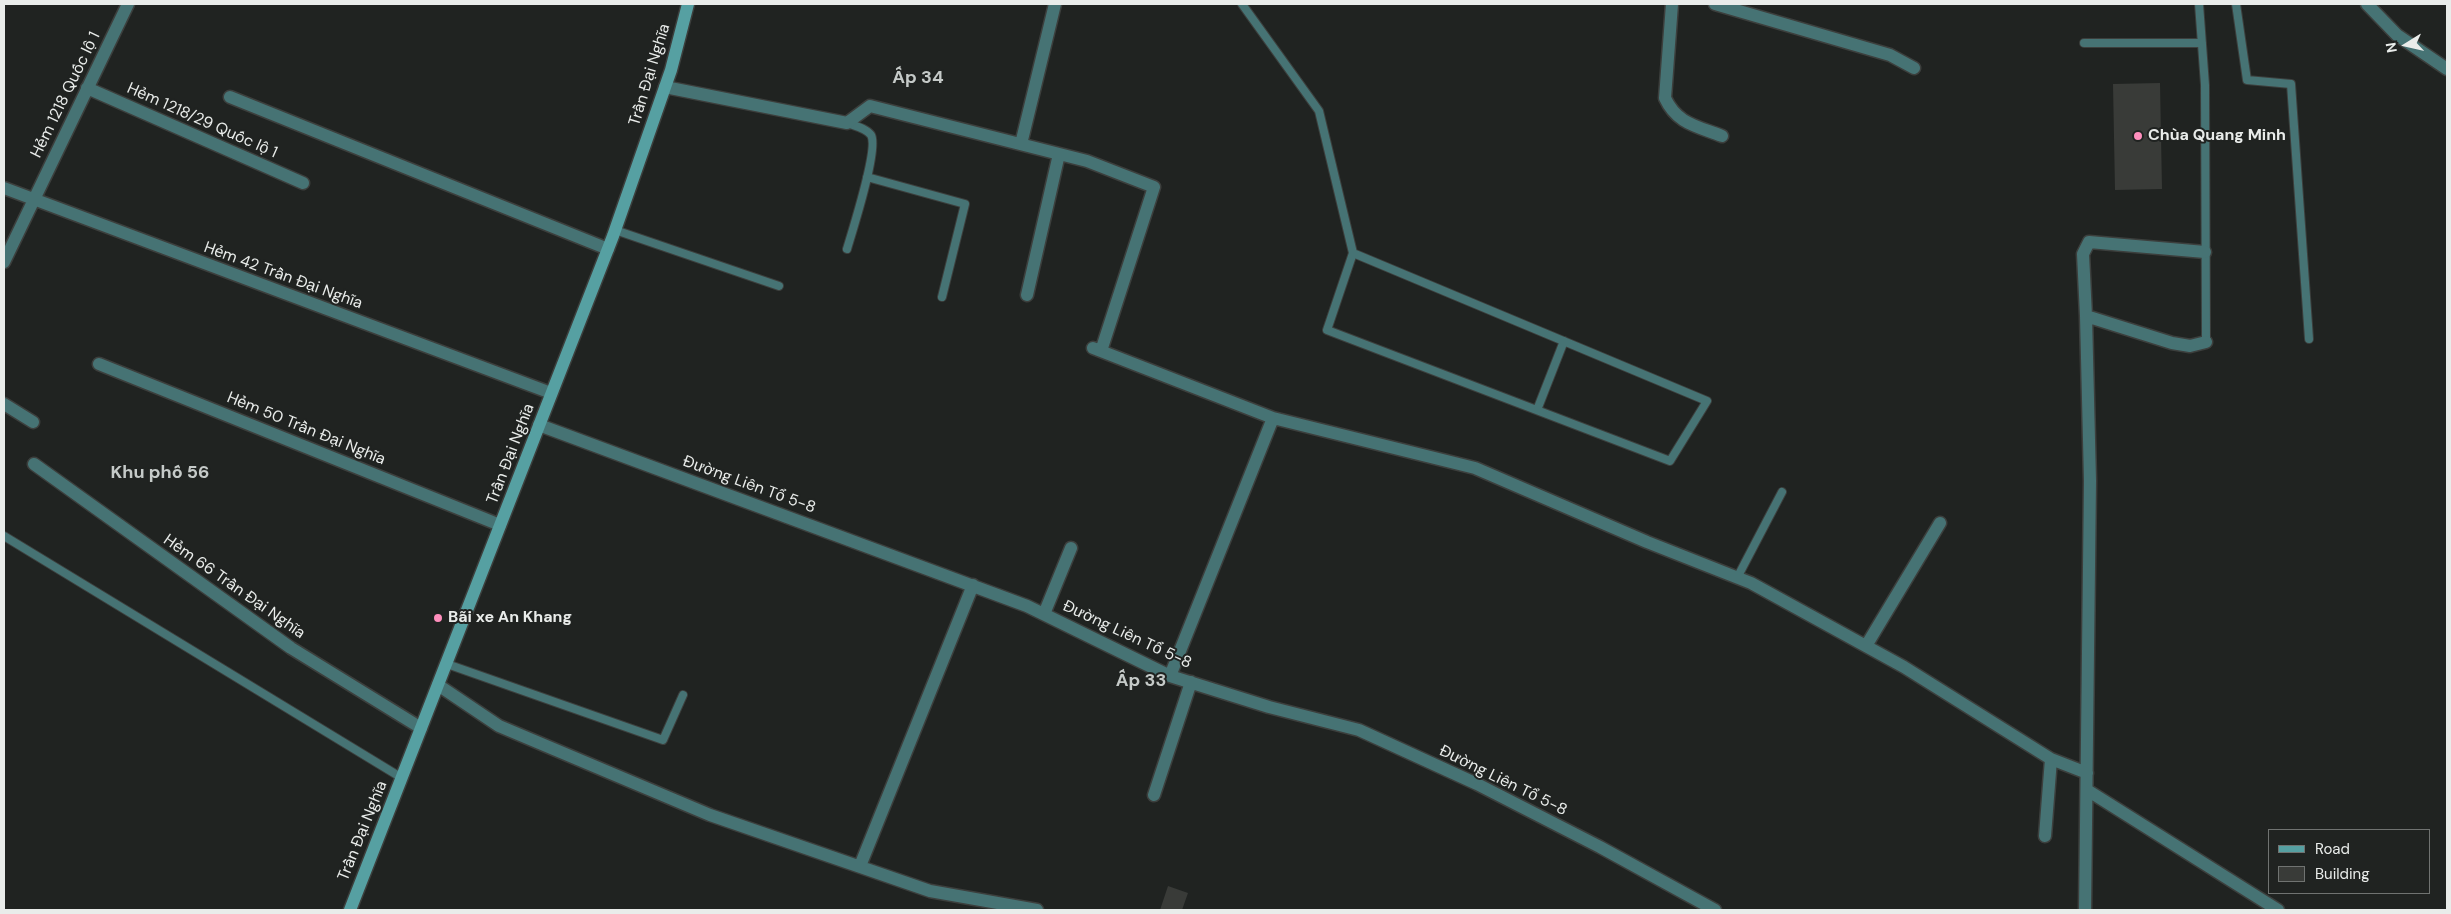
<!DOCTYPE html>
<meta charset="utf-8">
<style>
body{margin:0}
#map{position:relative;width:2451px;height:914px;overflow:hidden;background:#202321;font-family:"DM Sans",sans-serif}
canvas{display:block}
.frame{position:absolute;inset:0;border:5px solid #e9ecea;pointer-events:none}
.legend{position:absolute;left:2268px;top:829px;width:162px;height:65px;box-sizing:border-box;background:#202321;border:1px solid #707371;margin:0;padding:6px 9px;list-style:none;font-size:15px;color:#e9ecea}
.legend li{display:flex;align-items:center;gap:10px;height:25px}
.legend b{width:25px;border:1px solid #707371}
.north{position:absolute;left:2381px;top:20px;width:50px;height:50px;-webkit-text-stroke:4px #202321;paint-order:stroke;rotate:260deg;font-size:14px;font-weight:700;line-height:20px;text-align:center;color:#e9ecea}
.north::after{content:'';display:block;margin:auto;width:18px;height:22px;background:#e9ecea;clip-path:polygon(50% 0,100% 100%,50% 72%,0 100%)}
</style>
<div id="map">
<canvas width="2451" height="914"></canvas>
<div class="frame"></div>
<ul class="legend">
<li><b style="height:6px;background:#56a0a2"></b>Road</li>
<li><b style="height:14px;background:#393b38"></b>Building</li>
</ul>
<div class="north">N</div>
</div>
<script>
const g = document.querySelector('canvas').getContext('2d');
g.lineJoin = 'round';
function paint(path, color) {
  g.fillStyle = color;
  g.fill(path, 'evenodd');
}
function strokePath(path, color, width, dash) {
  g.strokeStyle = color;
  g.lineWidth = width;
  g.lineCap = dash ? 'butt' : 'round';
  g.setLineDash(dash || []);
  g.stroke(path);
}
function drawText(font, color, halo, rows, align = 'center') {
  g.font = font + ' "DM Sans",sans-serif';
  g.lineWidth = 4;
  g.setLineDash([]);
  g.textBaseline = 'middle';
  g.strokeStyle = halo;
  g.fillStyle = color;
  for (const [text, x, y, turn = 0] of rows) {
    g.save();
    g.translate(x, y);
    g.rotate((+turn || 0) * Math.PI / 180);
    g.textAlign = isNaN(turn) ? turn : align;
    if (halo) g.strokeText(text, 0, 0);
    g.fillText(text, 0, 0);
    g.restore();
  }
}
const building = new Path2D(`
 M2160 83 2162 189 2115 190 2113 84Z
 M1168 886 1188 893 1182 910H1160Z`);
const lane = new Path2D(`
 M1242 4 1319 111 1353 253 1327 330 1670 461 1707 401 1353 253
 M2199 4 2205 85 2206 342
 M2236 4 2247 80 2291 84 2309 339
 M2084 43H2202
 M867 177 965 204 942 297
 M615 230 779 286
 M847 249C852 232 879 148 871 135 866 128 855 126 847 123
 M1537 410 1564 341
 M4 536 402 778
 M1737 578 1782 492
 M447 664 663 740 683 695`);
const street = new Path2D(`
 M1672 4 1665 98C1677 124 1697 126 1722 136
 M1715 4 1890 55 1914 68
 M2367 4 2397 35 2447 69
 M665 87 847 123 870 106 1087 161 1154 187 1101 351
 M87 88 303 183
 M230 97 608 249
 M1021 144 1055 4
 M4 188 551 393
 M4 262 128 4
 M1027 295 1059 154
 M2086 316 2083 254 2089 242 2205 252
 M1093 348 1273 418 1475 468 1647 542 1751 583 1904 667 2051 759 2045 836
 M99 364 500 525
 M4 404 33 422
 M539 425 1027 606 1170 676 1269 707 1359 730 1477 784 1600 847 1715 910
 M34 464 291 648 421 728
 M1044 614 1071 548
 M1866 646 1940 523
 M1170 676 1273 418
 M438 685 499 726 710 815 930 891 1037 910
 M2051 759 2087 773
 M2087 790 2278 910
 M1154 795 1191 682
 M860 866 973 585
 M2085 910 2090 481 2086 316 2172 343 2190 346 2206 342`);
const secondary = new Path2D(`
 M350 910 613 236 671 70 688 4`);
const markers = [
 [2138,136,5,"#fe8ebc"],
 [438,618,5,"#fe8ebc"]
];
const streetNames = [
 ["Trần Đại Nghĩa",650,75,-73],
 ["Hẻm 1218 Quốc lộ 1",66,95,-64],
 ["Hẻm 1218/29 Quốc lộ 1",202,121,24],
 ["Hẻm 42 Trần Đại Nghĩa",283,276,20],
 ["Hẻm 50 Trần Đại Nghĩa",306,429,22],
 ["Trần Đại Nghĩa",511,454,-69],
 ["Đường Liên Tổ 5-8",749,485,20],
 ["Hẻm 66 Trần Đại Nghĩa",234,587,35],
 ["Đường Liên Tổ 5-8",1127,635,25],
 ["Đường Liên Tổ 5-8",1503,781,26],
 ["Trần Đại Nghĩa",363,831,-68]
];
const poiNames = [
 ["Chùa Quang Minh",2148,136],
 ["Bãi xe An Khang",448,618]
];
const neighbourhoodNames = [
 ["Ấp 34",918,78],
 ["Khu phố 56",160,473],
 ["Ấp 33",1141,681]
];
paint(building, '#393b38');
strokePath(lane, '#3c3f3d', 10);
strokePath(street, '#3c3f3d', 15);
strokePath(secondary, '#3c3f3d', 15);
strokePath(lane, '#467374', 8);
strokePath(street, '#467374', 12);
strokePath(secondary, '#56a0a2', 12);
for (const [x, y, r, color] of markers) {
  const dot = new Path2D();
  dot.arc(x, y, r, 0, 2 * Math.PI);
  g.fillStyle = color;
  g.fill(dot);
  strokePath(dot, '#202321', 2);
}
drawText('16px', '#e9ecea', '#202321', streetNames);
drawText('bold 16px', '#e9ecea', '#202321', poiNames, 'left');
drawText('bold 18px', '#c5cac8', '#202321', neighbourhoodNames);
</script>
